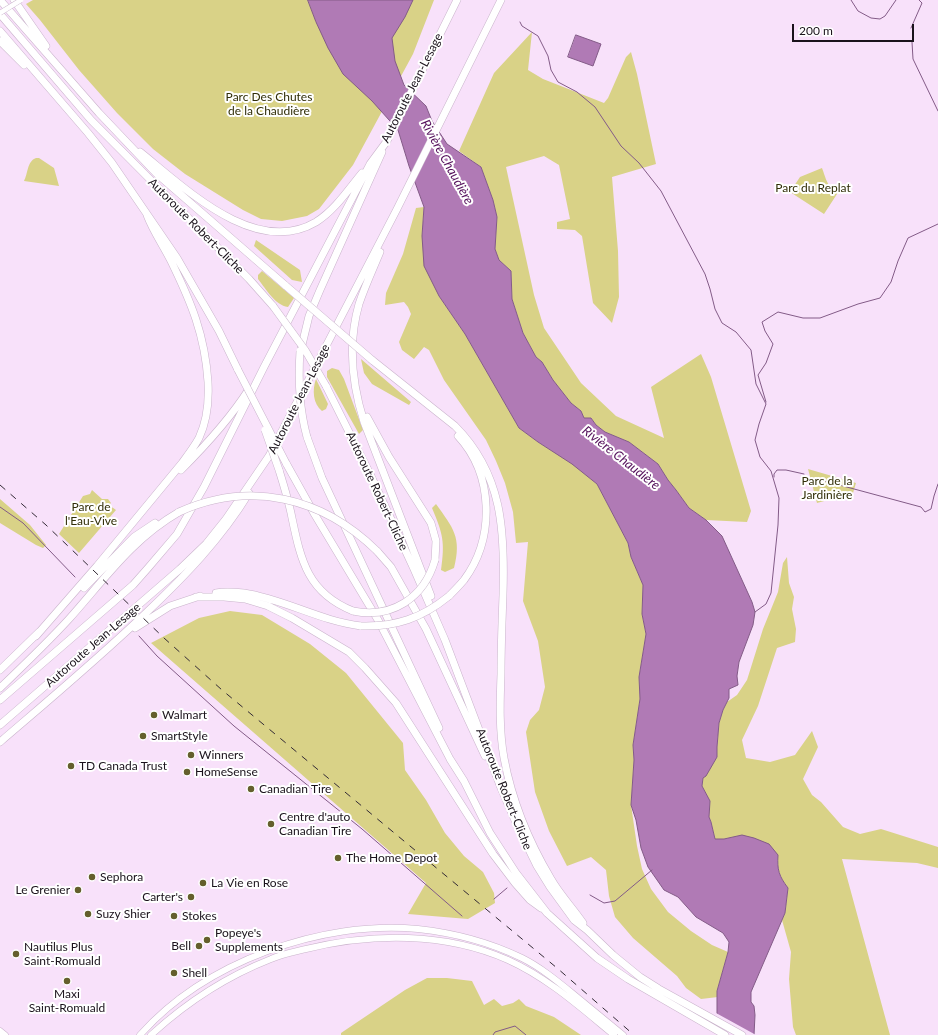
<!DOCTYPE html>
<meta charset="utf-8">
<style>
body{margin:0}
#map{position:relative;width:938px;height:1035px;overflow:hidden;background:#f8e1fa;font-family:Lato,sans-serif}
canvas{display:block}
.scale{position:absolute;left:792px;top:24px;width:122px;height:18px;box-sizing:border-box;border:2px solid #1a121b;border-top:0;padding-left:5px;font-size:12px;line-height:14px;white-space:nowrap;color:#1a121b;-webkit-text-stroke:3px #fff;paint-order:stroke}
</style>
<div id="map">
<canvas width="938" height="1035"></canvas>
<div class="scale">200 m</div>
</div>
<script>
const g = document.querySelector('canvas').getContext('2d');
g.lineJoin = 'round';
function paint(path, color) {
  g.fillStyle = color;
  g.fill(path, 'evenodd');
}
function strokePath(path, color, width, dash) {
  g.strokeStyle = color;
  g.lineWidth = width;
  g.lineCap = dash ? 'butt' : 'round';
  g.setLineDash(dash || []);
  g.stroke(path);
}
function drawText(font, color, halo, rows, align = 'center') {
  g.font = font + ' Lato,sans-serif';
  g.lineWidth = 4;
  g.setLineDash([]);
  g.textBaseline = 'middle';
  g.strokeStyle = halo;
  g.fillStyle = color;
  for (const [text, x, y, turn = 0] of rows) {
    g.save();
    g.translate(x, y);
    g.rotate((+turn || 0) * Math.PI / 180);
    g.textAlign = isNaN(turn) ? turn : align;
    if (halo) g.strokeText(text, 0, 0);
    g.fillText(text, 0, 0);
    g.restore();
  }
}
const green = new Path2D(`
 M33 0H434L413 54 353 165 319 209 307 216 282 221 261 219 243 210 185 174 153 149 117 113 79 70 40 20 26 4Z
 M532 32 528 70 543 79 604 103 608 98 626 57 631 52 637 74 656 164 612 177 618 251 619 297 612 323 593 303 582 236 575 230 557 229V222L570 219 559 165 544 156 506 167 534 295 544 328 581 383 616 416 664 438 651 387 701 354 711 377 751 511 747 522 706 520 689 508 676 490 668 480 658 464 629 442 605 432 596 425 591 418H584L581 411 571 403 553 380 542 362 536 357 523 333 512 299 511 271 499 260 495 249 497 217 493 200 481 167 459 151 494 73Z
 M36 158H39L54 168 59 186 24 181C28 174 27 161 36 158Z
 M822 168C826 178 827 189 839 191L824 214 790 192 800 177Z
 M424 207 422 236 439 296 465 334 519 428 538 442 572 463 597 484 628 543 631 557 643 585 642 614 646 634 639 677 640 699 633 745 634 760 631 805 637 846 642 869 651 889 668 912 691 931 712 945 728 952 717 991 718 997 701 999 686 988 677 976 633 938 615 917 609 896 606 870 591 857 567 866 549 831 535 792 526 732 530 720 539 710 545 687 538 641 523 601 528 542 516 543 513 512 505 483 496 461 486 440 444 380 429 350 424 347 414 359 402 350 399 342 411 314 408 307 404 302 385 305 386 293 403 254 416 208Z
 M256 240 300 270 302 282 292 280 254 246Z
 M262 271 294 298 288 307C275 305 266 289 258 279V275Z
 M361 359 411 402 409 405 372 384 364 373Z
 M332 368 339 370 344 379 363 430 359 434 327 377V371Z
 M316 379 328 404 326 409 322 411C313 404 312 390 316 379Z
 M808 469 856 483 853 493 817 503Z
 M92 490 102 499H108L111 503 109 505 116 510 79 553 59 534 83 496 90 494Z
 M0 499 30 525 46 545 43 548 36 545 0 523Z
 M436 504C453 528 462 537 454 568L445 572 441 570C445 542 443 534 432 508Z
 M787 557 789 583 794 597 792 609 796 629 795 642 777 648 758 706 742 740 746 758 770 762 795 755 812 731 818 747 803 779 812 795 821 802 843 827 860 834 881 829 938 847V868L917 863 842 859 890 1035H796L793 1027 789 979 791 952 782 920 785 913 788 888C779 876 777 870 778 855L742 836 724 839H715L711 822 709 817 710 801 702 786 703 778 717 757V747L719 723 723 710 727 702 737 695 747 680 763 629 778 592 783 563Z
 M230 611 262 615 310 644 346 673 403 743 405 770 426 800 445 833 464 856 483 872 494 893 495 903 468 919 408 914 426 883 151 643 199 618Z
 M427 978H447L472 981 484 1005 494 999 502 1006 513 1003 519 999 526 1006 554 1017 581 1035H341V1033L405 990Z`);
const water = new Path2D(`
 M308 0H413L405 17 392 38 395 61 404 85 426 106 432 121 447 144 481 167 493 200 497 217 495 249 499 260 511 271 512 299 523 333 536 357 542 362 553 380 571 403 581 411 584 418H591L596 425 605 432 629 442 658 464 668 480 676 490 689 508 706 520 722 536 752 602 755 612 753 625 739 662 737 676 738 685 729 689V698L723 710 719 723 717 747V757L706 776 703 778 702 786 710 801 709 817 711 822 715 839H724L742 835 754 838 769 844 778 855C777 870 779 876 788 888L785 913 751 992V1002L754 1006 755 1015 754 1035H717V991L728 952 729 942 723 933 696 917 678 897 664 890 648 867 641 848 636 820 631 805 634 760 633 745 640 699 639 677 646 634 642 614 643 585 631 557 628 543 597 484 572 464 538 442 519 428 465 334 439 296 424 266 422 236 424 207 409 166 398 130 372 101 343 74 328 48 316 22Z
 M576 35 601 44 593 66 568 57Z`);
const pier = new Path2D(`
 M716 1013 756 1035H715Z`);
const stream = new Path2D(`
 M851 0 858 11 871 18 880 19 885 16 896 0
 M520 22 522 26 538 36 548 56 551 70 558 82 577 92 595 107 621 146 639 163 661 191 705 274 710 289 715 309 722 323 736 332 751 350 756 384 766 404 759 424 755 440 760 457 771 471 779 498 778 525 771 593 766 604 755 612
 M911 28 922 3 919 0
 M912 42 913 59 938 111
 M766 402 758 375 766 363 773 344 765 331 762 322 778 312 803 318H820L858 304 880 298 891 282 898 261 908 238 938 224
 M774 477V474L777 470H786L804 474
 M815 480 817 479 921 507 925 512 931 509 934 496 938 484
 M0 507 23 523 75 577
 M139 636 157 656 234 726 362 829 462 916
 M590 895 604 903 615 901 652 870
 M494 899 507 888
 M493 1035 495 1032 515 1026 526 1035`);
const major = new Path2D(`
 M0 1031 5 1035
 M140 1035C205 962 321 920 418 929 455 933 489 942 522 958 540 967 556 980 572 993 589 1007 606 1021 623 1035
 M151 1035C187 1002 225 977 271 959 282 954 294 952 306 949 372 933 445 932 508 960 548 978 581 1008 614 1035`);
const highway = new Path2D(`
 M0 0 99 113 156 173 286 286
 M14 0 46 46
 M0 14 91 120 249 279 273 306
 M0 31 88 133 112 163 177 258 219 331 238 370
 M0 41 24 65
 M140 152C184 187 255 258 316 222 335 210 348 190 362 173
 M380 252C373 269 365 286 359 304 348 342 352 384 364 422L431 596
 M301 349 309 316 320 290 382 152
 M372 360 455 426C503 474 505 532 503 595 502 621 501 648 501 674 500 702 499 730 504 758 512 801 529 842 551 879 560 895 573 908 583 923
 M326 386 370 474 414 569 445 640 501 788 517 825 537 866 550 887 574 920 587 930 613 955 640 977 659 989 742 1035
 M367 417 389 457 431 523 436 541 435 560
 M307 437 322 478 439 728
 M286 463 315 515 378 620 450 759 464 781 490 833 516 873 547 913 597 958 628 979 725 1035
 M181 470C206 445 230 419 249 389
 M279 470C284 486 289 502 292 518 301 561 308 593 353 611
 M377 551 391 567 426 629 485 756
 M84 588 134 537 155 523
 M216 593C225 591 235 592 244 593 284 599 320 621 361 626
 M449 596C454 591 459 586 464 580 495 538 494 475 458 436
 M196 597H224L245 599 268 606 292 618 349 652 365 668 396 703 493 854 515 883 530 900 541 908
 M135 628 170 606 200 596
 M36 636 97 566 182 463C188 455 194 447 199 438 207 421 209 400 208 382 205 335 191 302 171 261 163 245 153 231 147 215
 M0 670 39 632
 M0 688C23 666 47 643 69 619 104 580 132 539 179 512
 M0 700 133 585 148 568 177 534 204 487 264 367 370 164 387 141 457 0
 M0 725 180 569 206 544 226 519 269 456 397 209 501 0
 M0 742C49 700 99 658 146 613 185 576 221 539 249 493`);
const rail = new Path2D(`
 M0 485 46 525 164 638 222 690 557 968 634 1035`);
const minorBridge = new Path2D(`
 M0 13 21 0`);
const highwayBridge = new Path2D(`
 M286 286 372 360
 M273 306 305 350 326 386
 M300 351C298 381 299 408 307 437
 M238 370 286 463
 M265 430 279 470
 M179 512C250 480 322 497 377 551
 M353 611C392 619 424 598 435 560
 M361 626C396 627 422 618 449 596`);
const markers = [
 [154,715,4,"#645f2c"],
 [143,736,4,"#645f2c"],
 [191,755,4,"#645f2c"],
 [71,766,4,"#645f2c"],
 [187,772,4,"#645f2c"],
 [251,789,4,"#645f2c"],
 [271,824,4,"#645f2c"],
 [338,858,4,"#645f2c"],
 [92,877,4,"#645f2c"],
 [203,883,4,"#645f2c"],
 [78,890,4,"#645f2c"],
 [191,897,4,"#645f2c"],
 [88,914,4,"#645f2c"],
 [174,916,4,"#645f2c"],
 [207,940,4,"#645f2c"],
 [199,946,4,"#645f2c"],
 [16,954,4,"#645f2c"],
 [174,973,4,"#645f2c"],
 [67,981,4,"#645f2c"]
];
const streetNames = [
 ["Autoroute Jean-Lesage",412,88,-63],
 ["Autoroute Robert-Cliche",196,226,45],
 ["Autoroute Jean-Lesage",299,399,-63],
 ["Autoroute Robert-Cliche",377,491,65],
 ["Autoroute Jean-Lesage",93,645,-41],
 ["Autoroute Robert-Cliche",504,789,68]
];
const parkNames = [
 ["Parc Des Chutes",269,97],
 ["de la Chaudière",269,111],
 ["Parc du Replat",813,188],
 ["Parc de la",827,481],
 ["Jardinière",827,495],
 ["Parc de",91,507],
 ["l'Eau-Vive",91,521]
];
const poiNames = [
 ["Walmart",162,715],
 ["SmartStyle",151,736],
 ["Winners",199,755],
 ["TD Canada Trust",79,766],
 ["HomeSense",195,772],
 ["Canadian Tire",259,789],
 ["Centre d'auto",279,817],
 ["Canadian Tire",279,831],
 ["The Home Depot",346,858],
 ["Sephora",100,877],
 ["La Vie en Rose",211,883],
 ["Le Grenier",70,890,"right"],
 ["Carter's",183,897,"right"],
 ["Suzy Shier",96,914],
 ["Stokes",182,916],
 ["Popeye's",215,933],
 ["Supplements",215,947],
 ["Bell",191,946,"right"],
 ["Nautilus Plus",24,947],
 ["Saint-Romuald",24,961],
 ["Shell",182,973],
 ["Maxi",67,994,"center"],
 ["Saint-Romuald",67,1008,"center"]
];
const waterNames = [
 ["Rivière Chaudière",447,162,61],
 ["Rivière Chaudière",621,458,38]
];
paint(green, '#d9d287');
paint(water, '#b07ab5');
strokePath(water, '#835b87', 1);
paint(pier, '#f8e1fa');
strokePath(stream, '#835b87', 1);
strokePath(major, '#c9b3cb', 7);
strokePath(highway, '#c9b3cb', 8);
strokePath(major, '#fff', 6);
strokePath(highway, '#fff', 7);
strokePath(rail, '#332a35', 1, [7, 7]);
strokePath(minorBridge, '#c9b3cb', 5.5, []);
strokePath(highwayBridge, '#c9b3cb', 8, []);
strokePath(minorBridge, '#fff', 4.5);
strokePath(highwayBridge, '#fff', 7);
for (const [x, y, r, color] of markers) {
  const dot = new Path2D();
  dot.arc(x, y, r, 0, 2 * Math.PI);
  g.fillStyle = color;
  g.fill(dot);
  strokePath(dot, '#fff', 1.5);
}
drawText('12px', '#1a121b', '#fff', streetNames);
drawText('12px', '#312e08', '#fff', parkNames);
drawText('12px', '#1a121b', '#fff', poiNames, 'left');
drawText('italic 13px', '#56125d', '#fff', waterNames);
</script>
